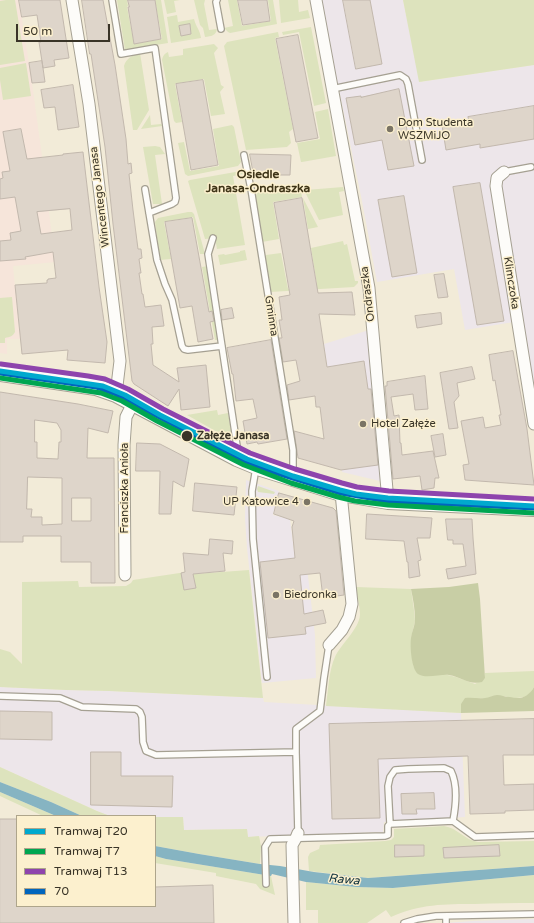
<!DOCTYPE html>
<meta charset="utf-8">
<style>
body{margin:0}
#map{position:relative;width:534px;height:923px;overflow:hidden;background:#f2ebd8;font-family:"Varela Round",sans-serif}
canvas{display:block}
.legend{position:absolute;left:16px;top:815px;width:140px;height:92px;box-sizing:border-box;background:#fcf0ce;border:1px solid #aea58b;margin:0;padding:5px 7px;list-style:none;font-size:12px;color:#393427}
.legend li{display:flex;align-items:center;gap:8px;height:20px}
.legend b{width:20px;border:1px solid #aea58b}
.scale{position:absolute;left:16px;top:24px;width:94px;height:18px;box-sizing:border-box;border:2px solid #393427;border-top:0;padding-left:5px;font-size:12px;line-height:14px;white-space:nowrap;color:#393427;-webkit-text-stroke:3px #fcf0ce;paint-order:stroke}
</style>
<div id="map">
<canvas width="534" height="923"></canvas>
<ul class="legend">
<li><b style="height:5px;background:#00a9ce"></b>Tramwaj T20</li>
<li><b style="height:5px;background:#00a651"></b>Tramwaj T7</li>
<li><b style="height:5px;background:#8e44ad"></b>Tramwaj T13</li>
<li><b style="height:5px;background:#0065bd"></b>70</li>
</ul>
<div class="scale">50 m</div>
</div>
<script>
const g = document.querySelector('canvas').getContext('2d');
g.lineJoin = 'round';
function paint(path, color) {
  g.fillStyle = color;
  g.fill(path, 'evenodd');
}
function strokePath(path, color, width, dash) {
  g.strokeStyle = color;
  g.lineWidth = width;
  g.lineCap = dash ? 'butt' : 'round';
  g.setLineDash(dash || []);
  g.stroke(path);
}
function drawText(font, color, halo, rows, align = 'center') {
  g.font = font + ' "Varela Round",sans-serif';
  g.lineWidth = 3;
  g.setLineDash([]);
  g.textBaseline = 'middle';
  g.strokeStyle = halo;
  g.fillStyle = color;
  for (const [text, x, y, turn = 0] of rows) {
    g.save();
    g.translate(x, y);
    g.rotate((+turn || 0) * Math.PI / 180);
    g.textAlign = isNaN(turn) ? turn : align;
    if (halo) g.strokeText(text, 0, 0);
    g.fillText(text, 0, 0);
    g.restore();
  }
}
const commercial = new Path2D(`
 M320 0H403L420 82 534 65V407L520 321 465 330 454 269 377 282 362 201 338 85H336Z
 M369 330 384 482 342 472 324 344Z
 M246 480 279 491 273 515 290 519 294 551H305L315 635 316 678 262 683 247 548 245 518Z
 M0 687 66 690 109 691 263 698 264 702 461 713 465 817 384 822 383 832 248 837 247 829 184 830 183 817H155V816H110L97 811 0 767Z
 M534 919V923H445L472 921Z`);
const education = new Path2D(`
 M0 0H19L32 83 44 171 55 262 13 266 20 339H7V354L0 353Z`);
const green = new Path2D(`
 M6 0H15L25 61 0 65V1Z
 M117 0H127L128 6 127 7 134 44 162 39 155 0H161L168 43 125 50Z
 M164 0H180L174 1 176 12 167 14Z
 M194 0H205L204 4 209 30 217 29C216 36 211 36 205 37L203 28 200 25Z
 M228 0H237L242 26 271 21 268 0H273L277 24 230 33 228 32 224 28 233 26Z
 M279 0H298L299 12 308 10 310 18 281 23Z
 M403 0H534V65L419 82Z
 M177 15 178 22 194 19C196 27 200 30 201 38L171 43 167 17Z
 M311 27 326 103 314 106 299 32 283 35 282 32Z
 M278 32 279 37 275 38 293 129 289 132 291 143 287 147 246 150 224 46 227 42Z
 M214 44 218 48 214 53 221 85 224 87 220 92 225 114 211 116 204 79 175 84 182 122 176 123 174 121 162 60C163 56 164 54 168 52L169 57 183 55V49Z
 M140 53 149 110 137 130H133L124 66C126 58 133 55 140 53Z
 M26 63 31 96 3 100 0 80V68Z
 M328 109 336 156 302 162H301L297 143 320 139 315 112Z
 M150 115 151 125 161 124 162 126 141 129Z
 M232 125 234 127 241 162 238 166 188 176 185 174 178 143 184 142 190 171 219 166 213 129Z
 M155 146 160 147 165 154 155 155 162 204H153L143 147Z
 M241 171 243 174 233 176 245 245 217 249 215 238 205 239 188 181 190 180Z
 M343 187 344 191 339 192 343 215 319 220 305 192 306 190Z
 M300 190 301 191 302 197 273 202 279 239 262 242 255 198 256 195 258 192Z
 M303 198 318 227 308 229Z
 M188 212H192L194 214 205 254H200L193 217 164 222 171 259 160 260 155 222 158 218Z
 M343 241 344 245 347 244 355 281H358V283L354 287 270 292 264 257 266 255 281 253 288 289 317 285 311 248Z
 M245 250 247 260 220 265 218 255 224 254 225 255 240 252V251Z
 M208 266 218 340H215L202 267Z
 M12 297 15 332C13 336 10 337 5 338V343H0V298Z
 M217 410 218 415 228 413 232 435 230 437 228 438 187 415Z
 M258 486 275 492 274 494 258 492 257 489Z
 M249 570 263 698 109 691 66 690 0 687V649L10 652 22 664V582L78 581 79 587 126 586 131 583 133 580 193 571 194 574Z
 M356 587 411 589 414 610 415 621 411 638 412 658 414 667 456 677 475 684 485 678V673L534 671V687L528 696 524 697 517 698H510L505 696 491 697 487 699 479 698 461 704V713L326 706C328 692 329 669 335 657 341 644 359 629 360 615 360 606 357 596 356 587Z
 M0 767 97 811 110 816H82L51 802 0 782Z
 M0 792 56 816H43L0 796Z
 M155 817H183L184 830 247 829 248 837 259 836 261 846 260 864 199 854 155 846Z
 M444 826C458 828 464 840 478 842L534 841V866L368 878 309 871 308 857 310 853 319 849 320 845 385 841 391 840 394 837V829Z
 M155 856 166 859 271 876 275 895 260 889 256 884 216 876V873L155 863Z
 M534 875V903C514 903 495 903 475 904 445 904 419 904 391 917L386 910 367 923H318V910H306V882L356 887 393 888Z`);
const forest = new Path2D(`
 M478 583 480 599 485 678 482 682C468 685 462 677 449 675 441 674 425 679 418 674 411 668 410 646 411 638 412 631 415 626 415 619 415 609 413 599 411 589L449 587Z
 M534 687V711L461 713V704L465 698C472 697 478 699 485 698 489 698 493 695 497 695 501 695 505 697 510 697 521 700 528 697 534 687Z`);
const water = new Path2D(`
 M0 782 51 802 82 816H56L0 792Z
 M155 846 199 854 260 864 280 866 314 872 368 878 534 866V875L393 888 356 887 306 882 272 874 271 876 166 859 155 856Z`);
const building = new Path2D(`
 M19 0H60L69 58 54 60 55 66 43 68 39 42H41L37 15 22 17Z
 M82 0H103L115 65 126 139 128 164 131 163 132 173 129 174 133 210 138 249H141L142 258 139 259 141 273H139L142 294H143L145 307 161 305 164 326 152 327 153 344H151L153 365 179 382 177 368 206 365 210 407 181 410 179 389 168 406 134 384 132 381 113 224 105 147 91 54H90Z
 M128 0H155L161 39 134 44 128 7H129Z
 M238 0H267L270 21 243 25Z
 M343 0H370L382 64 356 69Z
 M190 24 191 34 181 36 179 26Z
 M298 35 318 138 296 142 276 39Z
 M42 61 45 82 32 83 29 63Z
 M203 80 218 165 191 170 176 84Z
 M73 85 79 127 58 130 55 107 44 108 41 90Z
 M399 89 414 166 388 170 382 140 355 145 346 98 361 96V97Z
 M534 106V139L480 148V144L446 150 442 125 469 121 468 117Z
 M21 129 27 159 63 155V154L83 152 99 287 107 342 105 363 67 360 68 350 22 354 15 285 47 283V280H48V279L56 278 53 252 25 257 26 259 0 261V241L11 240 10 233 21 231 15 197 0 199V179L3 178 2 172 10 171 3 132ZM70 209 72 230 41 234 37 212Z
 M250 154 291 155 290 175H254Z
 M480 183 504 321 477 325 453 187Z
 M404 196 417 273 392 277 378 200Z
 M302 198 318 293 352 292 355 315 319 314 327 367 364 361 368 389H371L378 465 341 470 298 458 294 431 324 439 320 407H316L315 396 289 400 287 385 300 381 296 360 283 362 279 338H282L279 320H282L279 297 290 295 274 203Z
 M192 218 209 312 212 311 214 321 210 322 213 339 198 342 192 306 180 308 165 222Z
 M444 274 448 297 438 298 434 275Z
 M232 308 234 318 222 320 221 310Z
 M441 313 442 324 417 328 415 316Z
 M271 340 287 439 258 444 257 442 247 444 243 421 257 418 253 399 236 401 233 374H232L227 348Z
 M513 351 527 429 534 485 465 480 463 465 469 464 461 421 483 417 485 428 501 425 499 415H501L495 380 493 381 489 355Z
 M472 367 475 379 457 383 459 396 454 402 458 428 449 429 440 373Z
 M425 376 428 409 415 410 413 394 391 397 394 416 399 415 400 443H401L402 455 433 451 439 478H435L434 488 422 490 420 476 393 479 385 386H387V382Z
 M0 392 78 404 113 411 108 433 88 428 87 458H114L115 583H91V562H61V536H23V542H0ZM35 420 57 423 61 430V442H59L58 459 37 458V442H35ZM28 477 62 478V524L42 525V517H31L32 509H27ZM72 498H91V521H72Z
 M443 434 446 455 435 457 431 436Z
 M137 443 160 444 189 459 184 487 173 481 171 514H159L160 471H136Z
 M195 483 237 487 234 515 193 511Z
 M279 493 333 508 336 511 344 595 323 598 320 573 300 575 304 614 323 610 326 623 305 627 306 634 268 638 260 562 295 558 292 527 294 521 274 514Z
 M367 514 432 518 430 538H417L421 560 418 561 420 576 409 578 408 562H407L404 541 366 539Z
 M446 519H472L473 538 476 574 448 579 446 569 466 566 463 544H453V540H448Z
 M210 539 233 541 232 554 223 553 225 571 193 574 196 588 184 590 181 573 185 572 183 553 208 555Z
 M0 711 52 712V740L0 739Z
 M534 719V755H503L504 785 534 784V810L505 811V813L470 814 468 756 378 759 380 818 332 819 329 724Z
 M91 752H121V776H173L172 807 91 805Z
 M434 793 435 809H416L417 814H402L401 794Z
 M0 819H17V906H155V887L213 885 214 923H0Z
 M395 845H424V856L395 857Z
 M499 845 500 856 444 858 443 848Z`);
const lane = new Path2D(`
 M112 0 121 54 155 48 176 198 175 202 172 204 149 213
 M217 0 216 2 221 29
 M332 89 400 75 406 79 408 84 422 160
 M244 155 251 189 293 450V476
 M504 172 531 167
 M145 189 157 260 165 284 172 300 182 346 184 349 188 350 222 346
 M213 238 208 254 237 446V456
 M256 468 252 491 253 539 267 677
 M0 696 60 698 82 707 136 709 140 712 142 717 143 742 146 751 156 755 296 752
 M390 824 388 786 390 777 395 770 408 769 444 768 451 771C458 785 456 805 453 821
 M298 833 296 752V729L320 711 324 678 329 645
 M266 884 265 847 270 839 385 836 388 835V826L390 824 453 821 475 837 534 835
 M446 916V923
 M404 923 417 919 436 916 534 914`);
const street = new Path2D(`
 M72 0 89 104 120 361 116 394
 M316 0 369 288 388 501
 M504 172 497 178 496 186 534 424
 M125 575 124 445 126 417 133 403
 M329 645 342 630 349 617 352 604 341 493
 M294 923 292 845 296 838 298 833`);
const secondary = new Path2D(`
 M0 373 96 387 116 394 237 458 261 468 341 493 388 501 534 508`);
const bus1 = new Path2D(`
 M0 373 96 387 116 394 237 458 261 468 341 493 388 501 534 508`);
const tram1 = new Path2D(`
 M0 371 103 386 125 395 160 415 247 459 293 476 340 490 356 494 388 498 534 506`);
const tram2 = new Path2D(`
 M0 378 101 393 122 401 157 421 244 465 291 483 338 497 355 501 388 505 534 513`);
const tram3 = new Path2D(`
 M1 364 88 376 105 379 128 389 163 409 250 453 295 469 342 483 357 487 389 491 534 499`);
const markers = [
 [390,129,4,"#7a7465"],
 [363,424,4,"#7a7465"],
 [187,436,6,"#393427"],
 [307,502,4,"#7a7465"],
 [276,595,4,"#7a7465"]
];
const poiNames = [
 ["Dom Studenta",398,123],
 ["WSZMiJO",398,136],
 ["Hotel Załęże",371,424],
 ["UP Katowice 4",299,502,"right"],
 ["Biedronka",284,595]
];
const streetNames = [
 ["Wincentego Janasa",100,197,-97],
 ["Klimczoka",511,283,81],
 ["Ondraszka",368,294,-97],
 ["Gminna",271,316,81],
 ["Franciszka Anioła",125,488,-90]
];
const stopNames = [
 ["Załęże Janasa",197,436]
];
const neighbourhoodNames = [
 ["Osiedle",258,175],
 ["Janasa-Ondraszka",258,189]
];
const waterNames = [
 ["Rawa",344,880,6]
];
paint(commercial, '#ede6ea');
paint(education, '#f6e5da');
paint(green, '#dde3bd');
paint(forest, '#c8cea5');
paint(water, '#86b4c2');
paint(building, '#ded5ca');
strokePath(building, '#c2b8ad', 1);
strokePath(lane, '#a5a092', 8);
strokePath(street, '#a5a092', 13);
strokePath(secondary, '#a5a092', 18);
strokePath(lane, '#fdfcf9', 5.5);
strokePath(street, '#fdfcf9', 11);
strokePath(secondary, '#fdfcf9', 16);
strokePath(bus1, '#0065bd', 5);
strokePath(tram1, '#00a9ce', 5);
strokePath(tram2, '#00a651', 5);
strokePath(tram3, '#8e44ad', 5);
for (const [x, y, r, color] of markers) {
  const dot = new Path2D();
  dot.arc(x, y, r, 0, 2 * Math.PI);
  g.fillStyle = color;
  g.fill(dot);
  strokePath(dot, '#fcf0ce', 1.5);
}
drawText('11px', '#393427', '#fcf0ce', poiNames, 'left');
drawText('11px', '#393427', '#fcf0ce', streetNames);
drawText('bold 11px', '#393427', '#fcf0ce', stopNames, 'left');
drawText('bold 12px', '#3e3417', '#fcf0ce', neighbourhoodNames);
drawText('italic 12px', '#0d2f3b', '#fcf0ce', waterNames);
</script>
